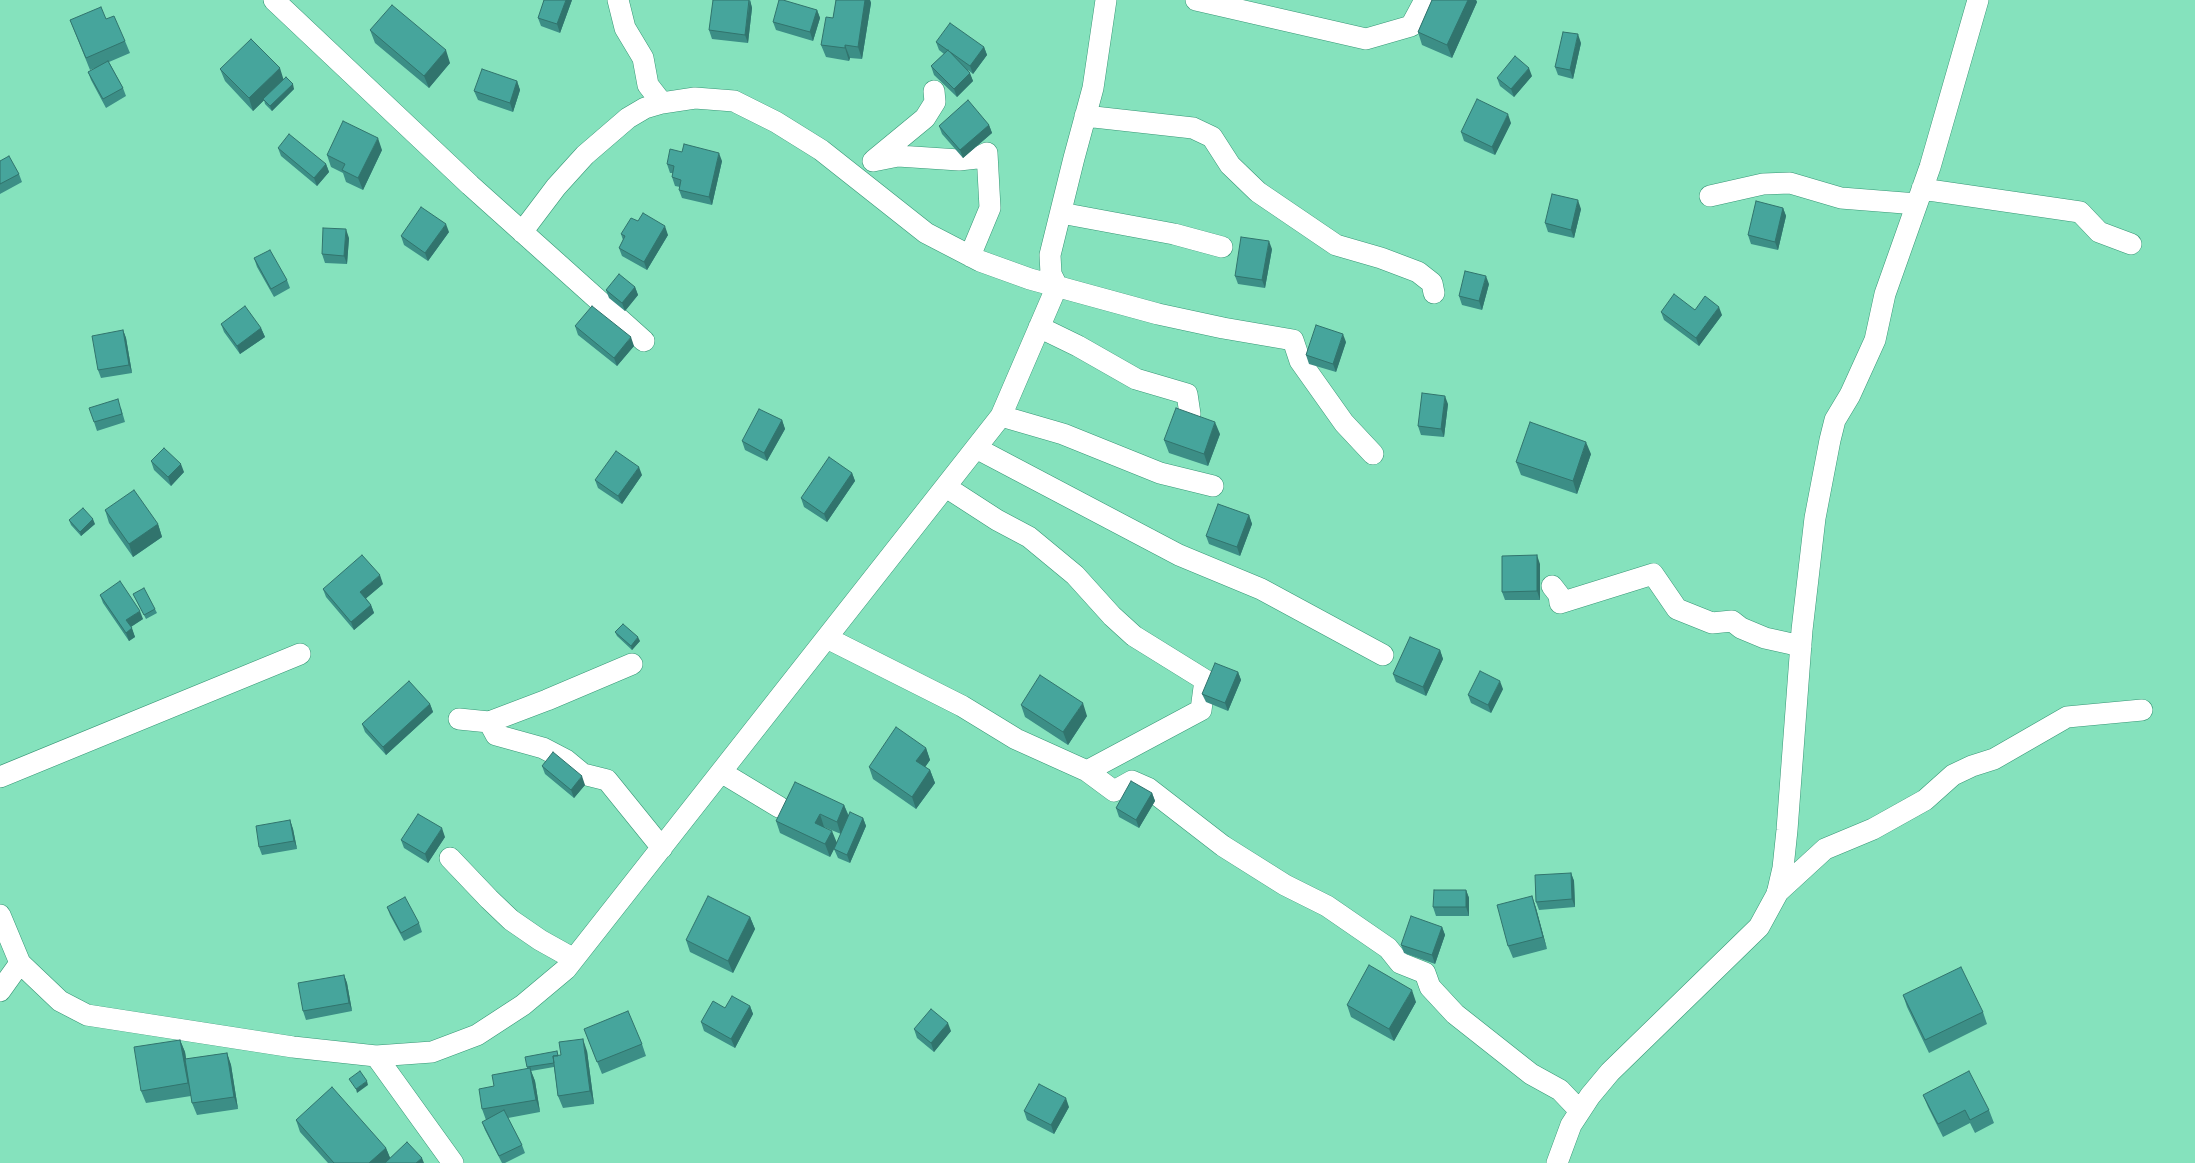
<!DOCTYPE html>
<style>
body{margin:0}
canvas{display:block;background:#85e2bd}
</style>
<canvas width="2195" height="1163"></canvas>
<script>
const g = document.querySelector('canvas').getContext('2d');
g.lineJoin = 'round';
const shape = rows => new Path2D(rows.map(r => 'M' + r).join(''));
function stroke(path, color, width, dash) { g.strokeStyle = color; g.lineWidth = width; g.lineCap = dash ? 'butt' : 'round'; g.setLineDash(dash || []); g.stroke(path); }
function fill(path, color) { g.fillStyle = color; g.fill(path, 'evenodd'); }
const minor = shape([
 [274,0,470,185,644,341],
 [618,0,625,28,643,58,648,85,662,103],
 [1196,0,1366,39,1411,26,1425,0],
 [1085,116,1193,128,1212,137,1230,165,1258,192,1336,245,1381,258,1418,272,1432,283,1434,293],
 [874,160,925,118,935,102,934,91],
 [873,161,898,156,959,160,977,158,987,153,990,208,970,256],
 [1922,189,2080,212,2099,232,2131,244],
 [1710,196,1763,184,1790,183,1841,198,1917,204],
 [1061,213,1174,234,1222,247],
 [522,232,556,187,585,155,628,118,645,108,662,103,695,98,734,101,776,122,821,150,926,233,980,261,1030,279,1158,314,1223,328,1293,340,1300,361,1344,423,1373,454],
 [1039,327,1078,346,1136,379,1187,394,1190,414],
 [1001,416,1063,434,1160,473,1213,486],
 [976,448,1179,555,1261,589,1383,655],
 [946,487,997,520,1029,537,1075,575,1112,616,1134,636,1205,680,1201,710,1087,771],
 [1552,586,1559,595,1560,603,1653,574,1677,609,1712,623,1732,621,1741,628,1765,638,1801,646],
 [827,638,962,706,1016,739,1087,771,1114,791,1132,781,1148,788,1223,846,1285,885,1327,906,1388,948,1400,963,1425,973,1430,987,1455,1014,1531,1074,1560,1090,1580,1111],
 [459,719,489,722,496,735,543,748,566,760,583,774,607,780,662,848],
 [489,722,547,700,632,664],
 [721,772,779,807],
 [0,777,300,654],
 [450,858,489,899,511,920,540,940,574,959],
 [1777,893,1825,849,1873,829,1925,800,1953,775,1972,766,1994,759,2067,717,2142,710],
 [0,915,20,963,0,991],
 [20,963,60,1001,87,1015,293,1047,376,1056,453,1163],
 [376,1056,432,1052,477,1035,523,1005,566,969,1001,416,1057,286,1051,274,1050,255,1074,158,1093,88,1106,0],
 [1557,1163,1571,1125,1590,1096,1610,1072,1759,927,1777,894,1783,868,1787,830,1802,630,1815,518,1830,440,1835,420,1850,395,1875,340,1885,294,1930,167,1978,0]
]);
stroke(minor, '#379776', 22);
stroke(minor, '#fff', 21);
fill(shape([
 [572,0,560,33,541,26,538,18],
 [750,0,752,8,748,43,712,39,709,30],
 [836,0,870,0,871,3,862,59,850,58,849,61,826,57,821,45,833,18],
 [1432,0,1476,0,1477,2,1452,58,1422,45,1418,32],
 [817,10,820,18,813,41,776,30,773,22],
 [106,19,125,41,130,53,109,62,123,88,126,96,106,108,91,80,88,72,95,68,90,70,70,20],
 [370,30,450,63,429,88,375,43],
 [936,42,984,47,987,55,973,74,968,70,973,81,957,97,934,75,931,66,944,54,939,50],
 [1581,43,1573,79,1558,75,1555,67],
 [220,69,284,79,294,89,272,111,265,104,264,100,253,111,225,81],
 [1532,76,1514,97,1500,86,1497,78],
 [517,81,520,90,513,112,478,100,474,91],
 [1511,123,1495,155,1464,141,1461,132],
 [989,125,992,133,963,158,942,134,939,126],
 [278,148,326,164,329,172,317,186,281,156],
 [382,150,363,190,346,182,343,173,331,167,327,155],
 [682,152,722,161,712,205,682,198,679,190,680,187,675,186,672,177,673,173,670,173,667,164],
 [0,161,19,174,22,182,0,194],
 [1783,208,1786,216,1778,250,1751,244,1748,235],
 [1581,209,1574,238,1548,232,1545,223],
 [638,221,668,235,647,270,622,256,619,248,623,240,621,234],
 [449,232,428,261,404,245,401,236],
 [349,238,347,264,325,263,322,254],
 [1272,249,1265,288,1238,284,1235,276],
 [254,258,287,280,290,288,274,297,257,267],
 [1489,284,1482,310,1462,305,1459,296],
 [635,287,638,295,625,311,609,298,606,290],
 [1695,310,1722,315,1699,346,1664,320,1661,312],
 [221,324,261,328,265,337,240,354,224,332],
 [575,326,634,346,617,366,578,335],
 [123,330,126,338,132,373,101,378,98,370],
 [1346,342,1336,372,1309,364,1306,355],
 [1448,404,1444,437,1421,435,1418,426],
 [121,408,125,422,97,431,94,422],
 [782,420,785,429,767,461,745,450,742,441],
 [1220,434,1208,466,1169,453,1164,440],
 [1591,454,1577,494,1521,475,1516,462],
 [151,461,184,472,171,486,154,470],
 [852,473,855,481,827,522,804,507,801,498],
 [642,475,622,504,598,488,595,480],
 [105,510,158,524,162,537,133,557,109,523],
 [1249,515,1252,524,1240,556,1209,544,1206,536],
 [69,520,95,524,81,536,71,525],
 [1540,564,1540,600,1505,600,1502,592],
 [383,584,366,598,371,605,374,613,354,630,326,597,323,589],
 [133,594,155,609,157,613,146,619],
 [100,595,143,619,131,627,135,637,129,641,103,603],
 [615,632,640,641,632,650,617,636],
 [1440,650,1443,659,1426,696,1396,682,1393,674],
 [1238,672,1241,680,1228,711,1206,702,1202,694],
 [1503,689,1491,713,1471,703,1468,695],
 [430,704,433,712,386,755,365,732,362,724],
 [1021,705,1087,716,1068,745,1025,717],
 [926,748,930,760,925,767,930,770,935,783,916,809,873,779,869,767],
 [542,766,585,785,574,798,545,774],
 [1152,793,1155,801,1139,828,1119,817,1116,808],
 [844,805,849,816,863,818,866,826,850,863,838,858,834,849,841,834,824,827,837,843,830,857,780,833,776,821],
 [290,820,293,829,297,849,262,855,259,847],
 [445,837,428,863,404,848,401,840],
 [1571,873,1574,881,1575,907,1539,910,1536,902],
 [1466,890,1469,898,1469,916,1436,916,1433,907],
 [1532,896,1536,908,1547,949,1513,958,1508,946],
 [387,907,419,923,422,932,404,941,390,915],
 [750,917,755,929,733,973,690,952,686,940],
 [1442,927,1445,935,1435,964,1404,953,1401,945],
 [344,975,347,983,352,1011,306,1020,303,1011],
 [1903,995,1983,1012,1987,1024,1929,1053,1907,1007],
 [1416,1002,1394,1041,1351,1017,1347,1005],
 [750,1006,753,1014,735,1048,704,1031,701,1022,725,1008],
 [584,1029,642,1044,646,1056,602,1074],
 [914,1029,951,1031,934,1052,917,1038],
 [180,1040,185,1052,186,1059,227,1053,231,1065,238,1109,197,1115,192,1103,191,1096,146,1103,141,1091],
 [557,1051,558,1056,587,1051,594,1104,563,1108,558,1096,554,1067,531,1071,535,1081,540,1112,508,1118,522,1145,525,1153,505,1163,502,1163,485,1130,482,1122,486,1120,482,1109,494,1086,527,1069,527,1067],
 [1923,1095,1989,1110,1994,1123,1975,1133,1970,1123,1943,1137,1928,1107],
 [1069,1107,1054,1134,1027,1120,1024,1111],
 [296,1120,386,1148,390,1158,424,1163,328,1163,300,1132]
]), '#3c8e86');
fill(shape([
 [566,0,572,0,560,33,557,24],
 [750,0,752,8,748,43,745,35],
 [865,0,870,0,871,3,862,59,858,47],
 [1468,0,1476,0,1477,2,1452,58,1447,45],
 [817,10,820,18,813,41,810,32],
 [1578,34,1581,43,1573,79,1570,70],
 [845,45,850,58,849,61,845,48],
 [984,47,987,55,973,74,970,66],
 [446,50,450,63,429,88,424,76],
 [280,68,284,81,253,111,249,98],
 [1529,68,1532,76,1514,97,1511,89],
 [970,73,973,81,957,97,954,89],
 [517,81,520,90,513,112,510,103],
 [293,84,294,89,272,111,270,106],
 [1508,114,1511,123,1495,155,1492,147],
 [989,125,992,133,963,158,960,150],
 [378,138,382,150,363,190,358,178],
 [719,153,722,161,712,205,709,197],
 [326,164,329,172,317,186,314,178],
 [1578,200,1581,209,1574,238,1571,230],
 [1783,208,1786,216,1778,250,1775,242],
 [446,224,449,232,428,261,425,253],
 [665,226,668,235,647,270,644,262],
 [346,229,349,238,347,264,344,256],
 [1269,241,1272,249,1265,288,1262,280],
 [1486,276,1489,284,1482,310,1479,301],
 [635,287,638,295,625,311,622,303],
 [1719,307,1722,315,1699,346,1696,338],
 [261,328,265,337,240,354,237,346],
 [123,330,126,338,132,373,129,365],
 [1343,334,1346,342,1336,372,1333,364],
 [631,337,634,346,617,366,614,358],
 [1445,396,1448,404,1444,437,1441,429],
 [782,420,785,429,767,461,764,453],
 [1215,422,1220,434,1208,466,1204,454],
 [1586,442,1591,454,1577,494,1573,481],
 [181,464,184,472,171,486,168,477],
 [639,467,642,475,622,504,618,496],
 [852,473,855,481,827,522,824,514],
 [1249,515,1252,524,1240,556,1237,547],
 [93,519,95,524,81,536,80,532],
 [158,524,162,537,133,557,129,544],
 [1537,555,1540,564,1540,600,1537,591],
 [380,575,383,584,363,601,360,592],
 [371,605,374,613,354,630,351,622],
 [140,611,143,619,129,628,126,620],
 [132,628,135,637,129,641,126,633],
 [638,637,640,641,632,650,631,646],
 [1440,650,1443,659,1426,696,1423,687],
 [1238,672,1241,680,1228,711,1225,703],
 [1500,681,1503,689,1491,713,1488,705],
 [1083,703,1087,716,1068,745,1063,732],
 [430,704,433,712,386,755,383,747],
 [926,748,930,760,921,773,916,761],
 [930,770,935,783,916,809,912,797],
 [582,776,585,785,574,798,571,790],
 [1152,793,1155,801,1139,828,1136,820],
 [844,805,849,818,841,835,837,822],
 [820,814,824,827,820,835,815,823],
 [863,818,866,826,850,863,847,855],
 [290,820,293,829,297,849,294,841],
 [442,828,445,837,428,863,425,854],
 [832,831,837,843,830,857,825,844],
 [1571,873,1574,881,1575,907,1572,899],
 [1466,890,1469,898,1469,916,1466,907],
 [1532,896,1536,908,1547,949,1543,937],
 [750,917,755,929,733,973,728,961],
 [1442,927,1445,935,1435,964,1432,955],
 [344,975,347,983,352,1011,349,1003],
 [1412,990,1416,1002,1394,1041,1389,1029],
 [750,1006,753,1014,735,1048,731,1039],
 [948,1023,951,1031,934,1052,931,1043],
 [583,1039,587,1051,594,1104,590,1091],
 [180,1040,185,1052,192,1095,188,1083],
 [227,1053,231,1065,238,1109,234,1097],
 [530,1068,535,1081,540,1112,536,1100],
 [367,1081,368,1085,357,1093,356,1089],
 [1066,1098,1069,1107,1054,1134,1051,1125],
 [386,1148,391,1160,388,1163,369,1163],
 [422,1158,424,1163,416,1163]
]), '#31746d');
const building = shape([
 [544,0,566,0,557,24,538,18,544,0],
 [713,0,749,0,745,35,709,30,713,0],
 [779,0,783,0,817,10,810,32,773,22,779,0],
 [836,0,865,0,858,47,845,45,845,48,821,45,826,17,833,18,836,0],
 [1432,0,1468,0,1447,45,1418,32,1432,0],
 [392,5,446,50,424,76,370,30,392,5],
 [101,7,106,19,114,16,125,41,86,58,70,20,101,7],
 [950,23,984,47,970,66,936,42,950,23],
 [1563,32,1578,34,1570,70,1555,67,1563,32],
 [251,39,280,68,249,98,220,69,251,39],
 [948,50,970,73,954,89,931,66,948,50],
 [1515,56,1529,68,1511,89,1497,78,1515,56],
 [108,61,123,88,103,99,88,72,108,61],
 [482,69,517,81,510,103,474,91,482,69],
 [286,77,293,84,270,106,263,99,286,77],
 [1477,99,1508,114,1492,147,1461,132,1477,99],
 [968,100,989,125,960,150,939,126,968,100],
 [343,121,378,138,358,178,342,170,345,164,327,155,343,121],
 [289,134,326,164,314,178,278,148,289,134],
 [684,144,719,153,709,197,679,190,681,180,672,177,674,166,667,164,670,149,682,152,684,144],
 [9,156,19,174,0,184,0,161,9,156],
 [1552,194,1578,200,1571,230,1545,223,1552,194],
 [1756,201,1783,208,1775,242,1748,235,1756,201],
 [421,207,446,224,425,253,401,236,421,207],
 [643,213,665,226,644,262,619,248,625,236,621,234,631,218,638,221,643,213],
 [323,228,346,229,344,256,322,254,323,228],
 [1241,237,1269,241,1262,280,1235,276,1241,237],
 [270,250,287,280,271,289,254,258,270,250],
 [1465,271,1486,276,1479,301,1459,296,1465,271],
 [619,274,635,287,622,303,606,290,619,274],
 [1674,294,1695,310,1705,296,1719,307,1696,338,1661,312,1674,294],
 [245,306,261,328,237,346,221,324,245,306],
 [592,306,631,337,614,358,575,326,592,306],
 [1316,325,1343,334,1333,364,1306,355,1316,325],
 [123,330,129,365,98,370,92,336,123,330],
 [1422,393,1445,396,1441,429,1418,426,1422,393],
 [118,399,122,414,94,422,89,408,118,399],
 [1176,408,1215,422,1204,454,1164,440,1176,408],
 [759,409,782,420,764,453,742,441,759,409],
 [1530,422,1586,442,1573,481,1516,462,1530,422],
 [164,448,181,464,168,477,151,461,164,448],
 [616,451,639,467,618,496,595,480,616,451],
 [829,457,852,473,824,514,801,498,829,457],
 [134,490,158,524,129,544,105,510,134,490],
 [1218,504,1249,515,1237,547,1206,536,1218,504],
 [83,508,93,519,80,532,69,520,83,508],
 [362,555,380,575,360,592,371,605,351,622,323,589,362,555],
 [1537,555,1537,591,1502,592,1502,556,1537,555],
 [120,581,140,611,126,620,132,628,126,633,100,595,120,581],
 [144,588,155,609,144,615,133,594,144,588],
 [623,624,638,637,631,646,615,632,623,624],
 [1410,637,1440,650,1423,687,1393,674,1410,637],
 [1215,663,1238,672,1225,703,1202,694,1215,663],
 [1480,671,1500,681,1488,705,1468,695,1480,671],
 [1040,675,1083,703,1063,732,1021,705,1040,675],
 [409,681,430,704,383,747,362,724,409,681],
 [896,727,926,748,916,761,930,770,912,797,869,767,896,727],
 [553,752,582,776,571,790,542,766,553,752],
 [1131,781,1152,793,1136,820,1116,808,1131,781],
 [795,782,844,805,837,822,820,814,815,823,832,831,825,844,776,821,795,782],
 [850,812,863,818,847,855,834,849,850,812],
 [418,814,442,828,425,854,401,840,418,814],
 [290,820,294,841,259,847,256,826,290,820],
 [1571,873,1572,899,1536,902,1535,875,1571,873],
 [1434,890,1466,890,1466,907,1433,907,1434,890],
 [708,896,750,917,728,961,686,940,708,896],
 [1532,896,1543,937,1508,946,1497,905,1532,896],
 [405,897,419,923,401,933,387,907,405,897],
 [1411,916,1442,927,1432,955,1401,945,1411,916],
 [1369,965,1412,990,1389,1029,1347,1005,1369,965],
 [1961,967,1983,1012,1925,1040,1903,995,1961,967],
 [344,975,349,1003,303,1011,298,983,344,975],
 [732,996,750,1006,731,1039,701,1022,713,1001,725,1008,732,996],
 [931,1009,948,1023,931,1043,914,1029,931,1009],
 [628,1011,642,1044,597,1062,584,1029,628,1011],
 [583,1039,590,1091,558,1096,553,1056,561,1055,559,1042,583,1039],
 [180,1040,188,1083,141,1091,134,1047,180,1040],
 [557,1051,558,1056,553,1056,554,1063,527,1067,525,1057,557,1051],
 [227,1053,234,1097,192,1103,185,1059,227,1053],
 [530,1068,536,1100,482,1109,479,1089,494,1086,492,1075,530,1068],
 [360,1071,367,1081,356,1089,349,1079,360,1071],
 [1969,1071,1989,1110,1970,1120,1965,1110,1938,1124,1923,1095,1969,1071],
 [1039,1084,1066,1098,1051,1125,1024,1111,1039,1084],
 [332,1087,386,1148,369,1163,334,1163,296,1120,332,1087],
 [504,1110,522,1145,499,1156,482,1122,504,1110],
 [407,1142,422,1158,416,1163,385,1163,407,1142]
]);
fill(building, '#46a59c');
stroke(building, '#31746d', 1);
</script>
